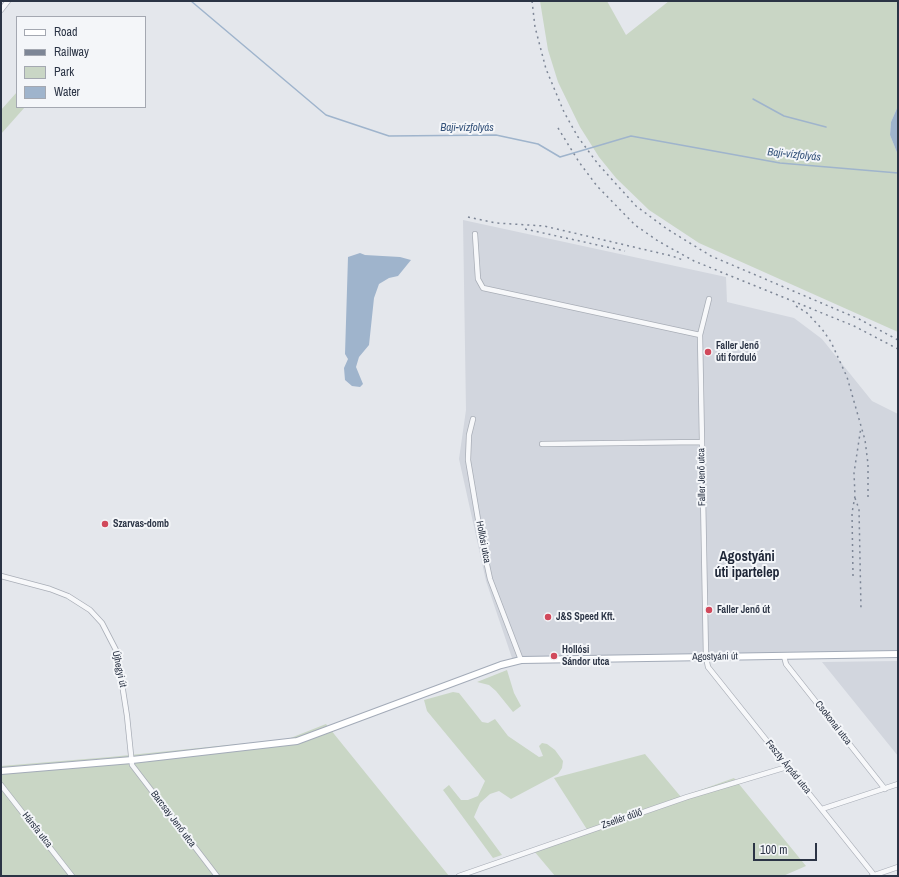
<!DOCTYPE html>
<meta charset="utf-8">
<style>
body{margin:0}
#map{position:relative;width:899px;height:877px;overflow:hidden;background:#e4e7ec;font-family:"Archivo Narrow",sans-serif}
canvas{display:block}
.frame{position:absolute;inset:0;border:2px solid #2b3445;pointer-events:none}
.legend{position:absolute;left:16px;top:16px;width:130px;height:92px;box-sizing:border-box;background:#f4f6f9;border:1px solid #a4a8b1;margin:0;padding:5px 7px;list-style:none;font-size:12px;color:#2b3445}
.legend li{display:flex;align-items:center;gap:8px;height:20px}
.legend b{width:20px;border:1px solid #a4a8b1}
.scale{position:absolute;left:753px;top:843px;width:64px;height:18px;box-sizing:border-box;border:2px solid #2b3445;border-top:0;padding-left:5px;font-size:12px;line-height:14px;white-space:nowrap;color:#2b3445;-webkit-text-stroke:3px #f4f6f9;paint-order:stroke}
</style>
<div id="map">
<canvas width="899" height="877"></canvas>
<div class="frame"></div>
<ul class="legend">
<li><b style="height:5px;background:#fff"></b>Road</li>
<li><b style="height:5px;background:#7d8696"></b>Railway</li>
<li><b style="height:11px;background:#c9d6c5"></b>Park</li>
<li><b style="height:11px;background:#9fb4cc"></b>Water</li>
</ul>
<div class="scale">100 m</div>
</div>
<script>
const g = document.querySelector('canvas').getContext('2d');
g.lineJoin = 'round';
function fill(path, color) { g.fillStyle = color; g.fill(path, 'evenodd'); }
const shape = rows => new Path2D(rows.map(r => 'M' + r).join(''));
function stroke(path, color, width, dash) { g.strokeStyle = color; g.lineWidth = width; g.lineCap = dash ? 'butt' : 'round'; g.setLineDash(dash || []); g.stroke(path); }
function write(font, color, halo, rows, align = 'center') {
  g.font = font + ' "Archivo Narrow",sans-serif'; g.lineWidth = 4; g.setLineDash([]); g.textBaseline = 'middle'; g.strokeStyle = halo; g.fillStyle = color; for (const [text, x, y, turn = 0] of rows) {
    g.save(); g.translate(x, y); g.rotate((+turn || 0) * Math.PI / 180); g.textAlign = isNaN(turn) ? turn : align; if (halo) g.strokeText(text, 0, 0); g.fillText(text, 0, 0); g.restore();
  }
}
fill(shape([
 [463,220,726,277,727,302,794,318,822,339,872,401,898,414,898,654,513,661,486,581,459,459,466,410],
 [898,661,898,756,822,662]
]), '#d2d6de');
fill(shape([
 [540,1,607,1,626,35,669,1,898,1,898,106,891,122,890,135,898,155,898,332,699,243,649,210,616,178,599,157,580,127,558,82,548,50],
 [17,92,17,107,25,107,1,134,1,110],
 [507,670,514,693,521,706,513,712,496,691,489,685,477,682],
 [453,692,459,693,482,722,488,723,495,719,508,736,539,757,543,756,539,746,542,743,547,744,555,750,563,761,562,768,558,774,511,799,499,791,490,794,480,803,474,817,502,855,493,858,443,790,449,785,461,800,468,800,478,796,485,781,427,711,424,700],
 [326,724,449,876,1,876,1,766,110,757,288,739],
 [645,754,681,797,734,778,806,866,783,876,555,876,534,851,588,831,554,778]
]), '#c9d6c5');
fill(shape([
 [898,106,898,155,890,135,891,122],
 [360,253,365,255,400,257,411,260,398,276,389,278,379,284,374,298,369,345,359,357,356,367,363,384,360,387,352,386,345,380,344,368,348,359,345,354,348,257]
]), '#9fb4cc');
stroke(shape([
 [191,1,326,115,389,136,496,135,538,144,560,157,631,136,780,163,898,173],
 [753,99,784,116,826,127]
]), '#9fb4cc', 1.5);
const minor = shape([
 [1,10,8,1],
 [475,234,478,279,483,288,700,335],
 [709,299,700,335,706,657,708,667,874,875],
 [473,419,469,435,468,460,481,537,490,579,521,660],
 [542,444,701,442],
 [1,576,50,589,68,596,90,610,102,623,117,652,127,716,132,765,217,876],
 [784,656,786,664,885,789],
 [1,785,72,876],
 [822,809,898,784],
 [459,876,687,797,787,767],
 [872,876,898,867]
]);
const major = shape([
 [1,771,132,760,297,741,501,665,521,660,898,654]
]);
stroke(minor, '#a9aeb7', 6);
stroke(major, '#a3abb8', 8);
stroke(minor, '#f7f8fa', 4.5);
stroke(major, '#fff', 6);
stroke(shape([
 [532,1,535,27,546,69,564,112,578,137,598,164,636,206,667,229,711,256,859,319,898,340],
 [558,128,579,162,597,186,635,225,658,241,694,261,854,326,898,349],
 [468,217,496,223,544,226,672,256,683,260],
 [525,229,625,251],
 [796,306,807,313,822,329,831,342,847,377,865,440,868,464,868,500],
 [855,498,859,509,861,609],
 [853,576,852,513,855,496,854,473,861,427]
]), '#7d8696', 1.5, [2, 4]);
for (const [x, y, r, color] of [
 [708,352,4,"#d1495b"],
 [105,524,4,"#d1495b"],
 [709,610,4,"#d1495b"],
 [548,617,4,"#d1495b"],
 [554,656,4,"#d1495b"]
]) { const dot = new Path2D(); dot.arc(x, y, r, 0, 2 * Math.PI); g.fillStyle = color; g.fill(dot); stroke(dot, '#f4f6f9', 1.5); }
write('bold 10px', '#2b3445', '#f4f6f9', [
 ["Faller Jenő",716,346],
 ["úti forduló",716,358],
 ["Szarvas-domb",113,524],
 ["Faller Jenő út",717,610],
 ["J&S Speed Kft.",556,617],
 ["Hollósi",562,650],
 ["Sándor utca",562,662]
], 'left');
write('10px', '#2b3445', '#f4f6f9', [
 ["Faller Jenő utca",702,477,-91],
 ["Hollósi utca",483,542,79],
 ["Agostyáni út",715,657,-1],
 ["Újhegyi út",119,669,78],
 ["Csokonai utca",833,723,52],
 ["Feszty Árpád utca",788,767,51],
 ["Barcsay Jenő utca",173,819,53],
 ["Zsellér dűlő",622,819,-19],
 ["Hársfa utca",37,830,52]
]);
write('italic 11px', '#34527a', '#f4f6f9', [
 ["Baji-vízfolyás",467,128],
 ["Baji-vízfolyás",794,155,6]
]);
write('bold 14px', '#1d2536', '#f4f6f9', [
 ["Agostyáni",747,557],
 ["úti ipartelep",747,573]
]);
</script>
